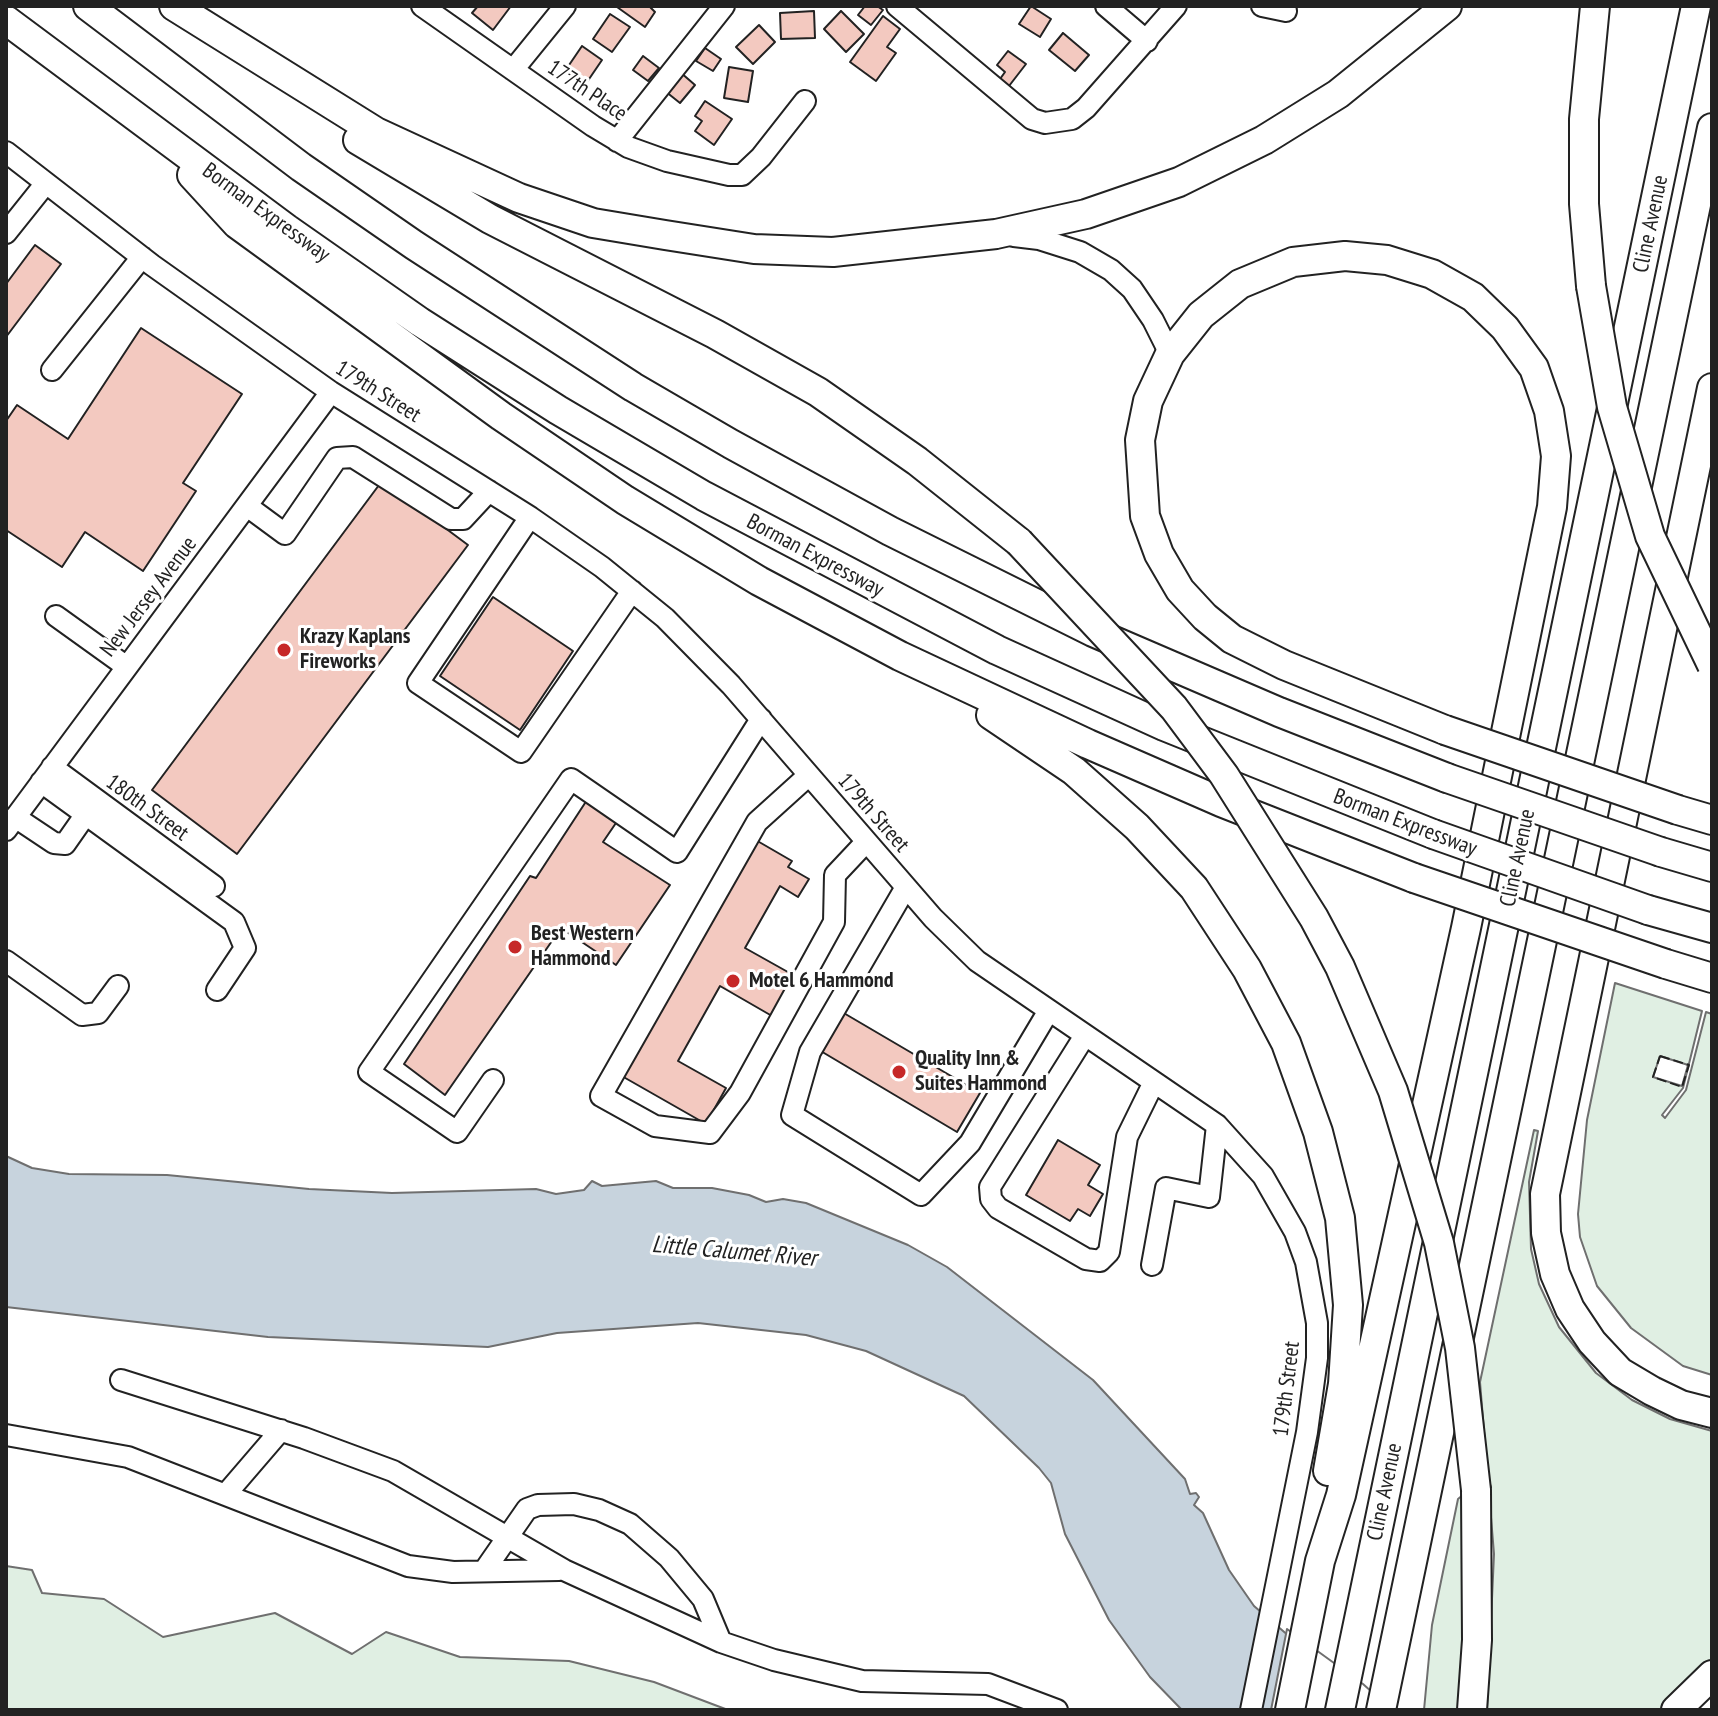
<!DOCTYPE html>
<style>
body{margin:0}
#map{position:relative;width:1718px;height:1716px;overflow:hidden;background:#fff;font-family:"PT Sans Narrow",sans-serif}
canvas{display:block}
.frame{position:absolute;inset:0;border:8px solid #222;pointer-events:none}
</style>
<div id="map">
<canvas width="1718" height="1716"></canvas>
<div class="frame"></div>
</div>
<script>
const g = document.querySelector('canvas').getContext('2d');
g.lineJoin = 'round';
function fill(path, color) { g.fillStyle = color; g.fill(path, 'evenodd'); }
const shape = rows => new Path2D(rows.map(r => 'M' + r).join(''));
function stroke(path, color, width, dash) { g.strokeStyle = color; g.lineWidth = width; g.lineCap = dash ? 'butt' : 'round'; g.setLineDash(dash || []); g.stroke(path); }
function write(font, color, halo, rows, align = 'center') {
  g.font = font + ' "PT Sans Narrow",sans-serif'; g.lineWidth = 6; g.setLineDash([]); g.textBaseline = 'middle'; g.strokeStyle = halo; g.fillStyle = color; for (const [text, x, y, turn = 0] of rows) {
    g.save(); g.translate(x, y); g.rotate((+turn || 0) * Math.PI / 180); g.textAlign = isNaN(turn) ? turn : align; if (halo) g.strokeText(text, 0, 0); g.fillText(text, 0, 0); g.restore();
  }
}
const green = shape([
 [1615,983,1702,1011,1683,1088,1662,1115,1665,1118,1686,1090,1706,1012,1712,1014,1712,1375,1683,1366,1631,1328,1597,1286,1580,1237,1578,1214,1587,1120,1615,983],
 [1660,1056,1688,1065,1682,1086,1653,1077,1660,1056],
 [1534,1130,1538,1131,1529,1182,1531,1249,1539,1284,1559,1327,1596,1373,1632,1400,1670,1419,1712,1431,1712,1663,1662,1710,1487,1710,1494,1554,1480,1382,1534,1130],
 [1464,1494,1466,1586,1460,1710,1424,1710,1432,1625,1458,1499,1464,1494],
 [6,1566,32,1570,42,1593,104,1599,163,1637,275,1613,352,1654,386,1632,460,1657,569,1661,654,1682,728,1710,6,1710,6,1566]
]);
fill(green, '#e0efe3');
stroke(green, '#6f6f6f', 2);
const water = shape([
 [6,1156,32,1168,69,1174,167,1175,309,1189,392,1193,536,1189,556,1194,584,1190,592,1181,602,1186,656,1181,673,1188,712,1188,749,1195,766,1202,783,1199,806,1203,908,1245,947,1267,1093,1380,1185,1479,1190,1494,1196,1493,1199,1497,1194,1505,1203,1513,1229,1570,1254,1606,1297,1643,1388,1710,1182,1710,1150,1677,1109,1620,1065,1534,1051,1483,1039,1468,964,1396,866,1351,806,1335,698,1323,557,1333,488,1347,268,1337,6,1307,6,1156]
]);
fill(water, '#c7d3dd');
stroke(water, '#6f6f6f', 2);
const pier = shape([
 [1287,1629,1363,1684,1392,1710,1271,1710,1287,1629]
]);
fill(pier, '#fff');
stroke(pier, '#6f6f6f', 2);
const building = shape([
 [478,6,511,6,493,30,472,13,478,6],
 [649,6,655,12,645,27,617,7,649,6],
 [865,6,877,6,883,10,871,25,858,15,865,6],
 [1031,6,1051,19,1040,37,1019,24,1031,6],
 [814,11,815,38,781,39,780,13,814,11],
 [841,11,864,34,846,52,824,29,841,11],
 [610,14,630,27,612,52,593,39,610,14],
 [883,16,900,29,887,47,896,53,876,81,850,62,883,16],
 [759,25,775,42,753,64,736,47,759,25],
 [1063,33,1089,55,1075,71,1049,50,1063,33],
 [582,46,602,60,585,85,565,71,582,46],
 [705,48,721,59,713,71,696,61,705,48],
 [1008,51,1026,64,1009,86,1000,79,1005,72,997,65,1008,51],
 [643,56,659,68,648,81,633,70,643,56],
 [729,67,753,71,748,102,724,98,729,67],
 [680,72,695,85,680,103,665,91,680,72],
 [705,101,732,119,714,145,695,131,702,121,695,116,705,101],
 [35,245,61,264,6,337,6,284,35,245],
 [141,328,242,394,183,483,196,491,143,571,85,532,62,567,6,530,6,421,17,405,68,439,141,328],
 [382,481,468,545,237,854,152,790,382,481],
 [493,597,573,651,520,730,440,676,493,597],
 [587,800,618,820,603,842,670,885,616,965,561,928,445,1095,404,1064,530,876,536,878,587,800],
 [754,839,792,861,788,867,809,879,798,897,780,886,745,948,795,976,772,1016,720,986,678,1061,726,1088,706,1124,620,1075,754,839],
 [842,1012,980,1093,957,1132,819,1050,842,1012],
 [1058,1140,1100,1165,1088,1185,1103,1194,1090,1216,1078,1209,1070,1221,1026,1195,1058,1140]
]);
fill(building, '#f3c9c0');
stroke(building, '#222', 2);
const minor = shape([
 [422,6,593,126,628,147,667,161,729,175,742,175,761,157,805,101],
 [897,6,1032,119,1045,123,1072,119,1086,108,1176,6],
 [1106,6,1147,41],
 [1262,6,1286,11],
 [513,70,565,6],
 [617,141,724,6],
 [6,152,152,265,331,392,530,517,602,567,665,618,731,685,933,918,977,961,1217,1125,1263,1176,1295,1232,1306,1262,1317,1323,1317,1358,1307,1432,1251,1710],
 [6,233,46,183],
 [1014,236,1039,239,1080,252,1111,270,1132,289,1153,320,1170,354],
 [52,370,142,257],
 [247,506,285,534,337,458,353,457,451,519,463,519,489,491],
 [530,517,418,683,521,752,632,591],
 [56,616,127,667],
 [52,767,214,886],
 [809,775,757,822,601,1096,655,1126,710,1133,740,1093,834,922,835,875,866,842],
 [41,782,234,922,245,948,217,990],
 [15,817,54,843,65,844,86,814],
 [6,830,331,392],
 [906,887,810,1052,792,1115,921,1195,970,1143,1048,1012],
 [6,961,82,1015,98,1013,118,986],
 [1084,1037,990,1187,991,1199,998,1208,1086,1259,1100,1261,1109,1252,1127,1137,1154,1082],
 [493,1080,457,1132,369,1072,571,779,677,852,761,719],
 [1152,1265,1166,1188,1209,1197,1217,1125],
 [121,1380,304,1438,393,1471,564,1570,721,1642,774,1660,862,1681,988,1684,1057,1710],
 [6,1435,128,1457,408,1566,453,1572,559,1570],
 [226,1494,281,1430],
 [484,1571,527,1509,538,1505,574,1504,599,1510,630,1524,669,1558,703,1599,721,1642]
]);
const highway = shape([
 [88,6,301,167,414,245,633,387,731,444,890,531,1093,632,1279,712,1447,778],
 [174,6,376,132,519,198,593,223,665,235,754,249,833,252,996,234,1086,214,1179,182,1264,140,1338,94,1447,6],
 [6,20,287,229,420,322,558,410,704,496,997,650,1164,726,1433,834],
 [358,140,490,219,715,334,818,392,917,461,1019,542],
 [192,175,237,224,501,416,625,500,759,581,900,656,1088,744,1221,802,1414,878],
 [1591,286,1584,204,1584,119,1595,6],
 [1712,388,1545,1194,1546,1233,1555,1274,1570,1309,1592,1342,1620,1372,1652,1391,1681,1405,1712,1413],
 [991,715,1074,771,1137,827,1194,888,1247,969,1286,1043,1318,1132,1340,1218,1348,1305,1343,1384,1328,1471],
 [1678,810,1712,820],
 [1661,852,1712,867],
 [1648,910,1712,928],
 [1666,964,1712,978],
 [1290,1710,1320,1561,1341,1495,1466,928,1552,507,1556,456,1549,411,1534,368,1505,328,1473,297,1432,274,1387,260,1345,256,1293,262,1240,284,1201,315,1170,354,1148,401,1140,440,1145,516,1159,554,1180,590,1205,617,1232,639,1284,665,1445,730],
 [1340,1710,1696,6],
 [1381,1710,1712,128],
 [1472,1710,1477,1640,1476,1490],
 [1676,1710,1712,1675]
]);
stroke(minor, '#222', 24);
stroke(highway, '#222', 32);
stroke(minor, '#fff', 20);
stroke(highway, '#fff', 28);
const highwayBridge = shape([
 [1591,286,1612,407,1650,536,1712,665],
 [1019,542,1174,708,1224,775,1314,918,1340,967,1393,1091,1439,1243,1460,1348,1476,1490],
 [1445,730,1678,810],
 [1447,778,1661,852],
 [1433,834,1648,910],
 [1414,878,1666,964]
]);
stroke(highwayBridge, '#222', 32, []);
stroke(highwayBridge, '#fff', 28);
stroke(shape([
 [1660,1056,1689,1065,1682,1087,1653,1077,1660,1056]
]), '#222', 2, [10, 4]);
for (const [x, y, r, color] of [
 [284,650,8,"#c62828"],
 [515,947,8,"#c62828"],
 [733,981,8,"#c62828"],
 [899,1072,8,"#c62828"]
]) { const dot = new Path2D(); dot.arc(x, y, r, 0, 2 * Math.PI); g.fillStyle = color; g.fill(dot); stroke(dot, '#fff', 3); }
write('22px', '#222', '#fff', [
 ["177th Place",587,91,34],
 ["Borman Expressway",266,213,36],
 ["Cline Avenue",1651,224,-78],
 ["179th Street",378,392,32],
 ["Borman Expressway",815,556,28],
 ["New Jersey Avenue",149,597,-53],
 ["180th Street",147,808,36],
 ["179th Street",873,813,49],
 ["Borman Expressway",1405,823,21],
 ["Cline Avenue",1518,858,-78],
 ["179th Street",1287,1389,-83],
 ["Cline Avenue",1385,1492,-78]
]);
write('bold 22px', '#222', '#fff', [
 ["Krazy Kaplans",300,637],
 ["Fireworks",300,662],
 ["Best Western",531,934],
 ["Hammond",531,959],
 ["Motel 6 Hammond",749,981],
 ["Quality Inn &",915,1059],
 ["Suites Hammond",915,1084]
], 'left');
write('italic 24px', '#222', '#fff', [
 ["Little Calumet River",734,1252,5]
]);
</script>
